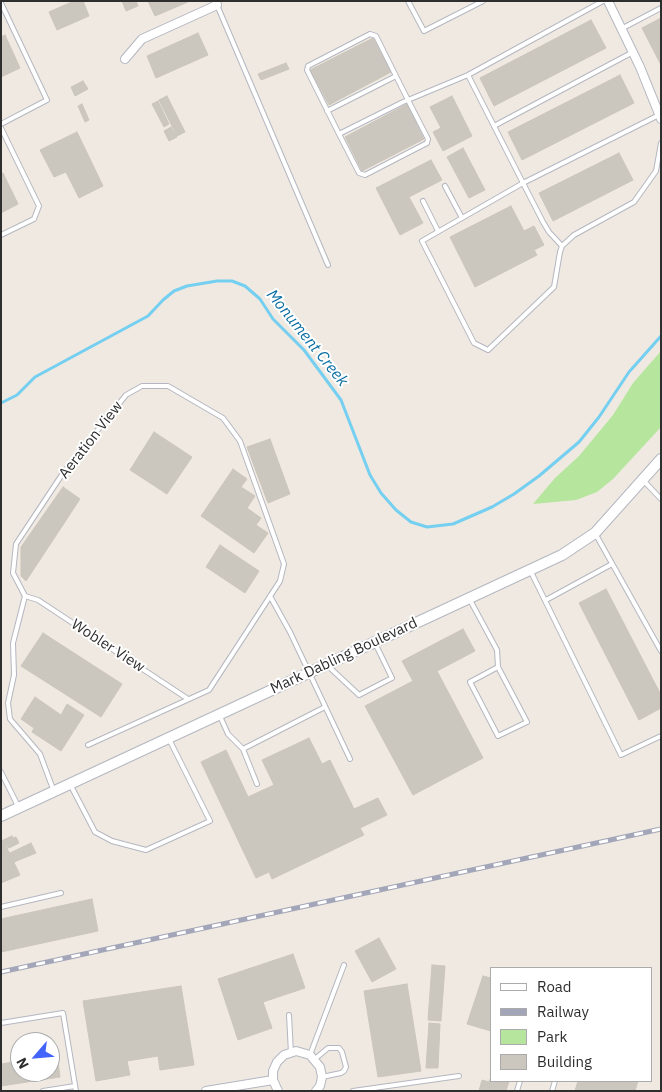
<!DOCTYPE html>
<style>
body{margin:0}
#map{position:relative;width:662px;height:1092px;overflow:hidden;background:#efe9e1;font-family:"IBM Plex Sans",sans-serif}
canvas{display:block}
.frame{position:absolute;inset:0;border:2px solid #2e2e2e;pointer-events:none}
.legend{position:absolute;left:490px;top:967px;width:162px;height:115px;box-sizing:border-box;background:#fff;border:1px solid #ababab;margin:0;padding:6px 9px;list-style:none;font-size:15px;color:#2e2e2e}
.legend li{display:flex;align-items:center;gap:10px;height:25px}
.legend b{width:25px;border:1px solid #ababab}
.north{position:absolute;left:10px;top:1032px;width:50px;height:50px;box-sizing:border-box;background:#fff;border:1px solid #ababab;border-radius:50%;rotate:243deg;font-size:14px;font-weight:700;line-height:20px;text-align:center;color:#2e2e2e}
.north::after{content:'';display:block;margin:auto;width:18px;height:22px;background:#4264fb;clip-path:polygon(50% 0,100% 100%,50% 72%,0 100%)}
</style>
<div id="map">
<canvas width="662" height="1092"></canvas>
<div class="frame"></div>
<ul class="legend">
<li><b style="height:6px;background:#fff"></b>Road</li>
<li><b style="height:6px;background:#a3a6b8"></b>Railway</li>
<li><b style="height:14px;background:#b6e59e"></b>Park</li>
<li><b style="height:14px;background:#cbc7bf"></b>Building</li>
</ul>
<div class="north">N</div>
</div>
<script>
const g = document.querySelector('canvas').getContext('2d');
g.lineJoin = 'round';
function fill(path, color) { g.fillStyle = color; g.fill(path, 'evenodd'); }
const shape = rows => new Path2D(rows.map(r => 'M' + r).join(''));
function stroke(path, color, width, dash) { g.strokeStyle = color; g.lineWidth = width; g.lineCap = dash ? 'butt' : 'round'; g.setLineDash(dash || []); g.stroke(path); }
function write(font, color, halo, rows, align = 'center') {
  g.font = font + ' "IBM Plex Sans",sans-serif'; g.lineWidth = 4; g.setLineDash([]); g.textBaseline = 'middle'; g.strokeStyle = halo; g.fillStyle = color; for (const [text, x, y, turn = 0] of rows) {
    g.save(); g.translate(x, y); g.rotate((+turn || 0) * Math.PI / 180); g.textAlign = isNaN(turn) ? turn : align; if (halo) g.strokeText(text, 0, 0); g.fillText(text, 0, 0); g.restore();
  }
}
fill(shape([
 [661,351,661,427,613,479,597,492,576,500,533,504,555,478,579,456,613,415,633,383]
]), '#b6e59e');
stroke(shape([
 [1,403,17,395,35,377,148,316,163,300,174,291,187,286,217,281,232,281,245,286,260,299,273,319,304,350,341,400,370,475,381,493,396,510,411,522,427,527,453,524,492,507,514,494,539,476,579,442,599,417,629,372,661,336]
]), '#75cff0', 3);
const building = shape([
 [74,1,83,1,89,16,57,30,49,12,74,1],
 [122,1,136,1,138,6,126,11,122,1],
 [148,1,188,1,188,2,155,16,148,1],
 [661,18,661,65,642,28,661,18],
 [591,20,606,48,494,106,480,78,591,20],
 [198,33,208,55,156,78,147,56,198,33],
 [5,35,20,68,1,77,1,37,5,35],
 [373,38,391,72,329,105,310,70,373,38],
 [286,63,289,69,261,80,258,74,286,63],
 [620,75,634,103,522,160,508,132,620,75],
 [83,81,88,89,75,96,71,87,83,81],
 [167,96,185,132,177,136,159,100,167,96],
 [452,96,472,136,443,151,433,132,441,128,430,107,452,96],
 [158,101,169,124,164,127,152,104,158,101],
 [82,104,89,120,85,122,78,106,82,104],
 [407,104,424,139,362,171,345,137,407,104],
 [171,127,177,137,169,141,164,131,171,127],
 [77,132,103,186,79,198,66,172,54,177,40,150,77,132],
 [463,148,485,190,469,198,447,157,463,148],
 [619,153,633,180,553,221,539,193,619,153],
 [431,160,442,180,409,197,423,223,400,235,376,188,431,160],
 [1,173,3,173,18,204,1,213,1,173],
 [511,206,524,231,534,226,544,245,534,250,537,255,475,287,450,237,511,206],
 [154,432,192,457,167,494,130,470,154,432],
 [270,439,290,494,268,503,247,447,270,439],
 [233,469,247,479,241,487,255,496,247,508,261,518,256,525,268,533,254,553,201,516,233,469],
 [63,487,80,499,26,581,21,576,21,547,63,487],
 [220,545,259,571,245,593,206,567,220,545],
 [606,589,661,695,661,708,639,720,579,603,606,589],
 [463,629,475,651,437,671,483,758,413,795,365,706,413,681,402,661,463,629],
 [43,633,122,684,101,717,21,666,43,633],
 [35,697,61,715,67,704,84,715,61,751,32,732,34,728,21,719,35,697],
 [309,738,322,764,330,760,354,809,378,798,387,815,360,828,364,835,272,879,269,872,256,878,201,762,226,750,248,797,274,785,262,760,309,738],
 [12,836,13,838,16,837,19,843,9,848,6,846,20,875,1,883,1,841,12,836],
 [31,843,36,853,14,862,10,853,31,843],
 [92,899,98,931,1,952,1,919,92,899],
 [379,938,396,969,372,982,355,951,379,938],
 [293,954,305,988,263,1002,272,1028,238,1040,218,979,293,954],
 [432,965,445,966,441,1021,428,1020,432,965],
 [483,976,491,978,491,1031,467,1024,483,976],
 [407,984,421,1071,378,1077,364,991,407,984],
 [181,986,194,1065,160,1070,158,1056,127,1061,130,1075,96,1081,83,1001,181,986],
 [429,1023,440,1024,438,1068,426,1068,429,1023],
 [57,1055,60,1077,1,1086,1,1064,20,1061,20,1072,50,1072,50,1056,57,1055],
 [491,1077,491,1081,509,1081,506,1091,479,1091,482,1080,489,1082,491,1077],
 [578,1081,638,1081,635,1091,575,1091,578,1081]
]);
fill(building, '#cbc7bf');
stroke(building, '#cbc5ba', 1);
const service = shape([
 [408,1,424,31,483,1],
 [603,1,468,75,523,183,422,241,474,343,488,350,554,287,560,252,562,246,574,235,634,202,656,171,661,143],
 [1,3,47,100,1,124],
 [217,5,328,265],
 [621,29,661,8],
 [327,111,396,76],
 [494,126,633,52],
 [1,128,39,206,34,219,1,235],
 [339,134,359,173,365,175,427,143,428,139,408,100,376,36,370,34,308,66,307,70,339,134,403,102,408,100,468,75],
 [445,186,462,218],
 [423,201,438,231],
 [562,246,549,232,543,222,523,183,659,115],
 [643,480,661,499],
 [595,533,661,651],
 [531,572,621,755,661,736],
 [25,596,38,600,188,699],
 [270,596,290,632,350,759],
 [470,600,497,650,498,667,527,722,498,736,470,682,498,667],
 [546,600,612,564],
 [328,666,359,695,392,678,375,643],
 [219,714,228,734,243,749],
 [1,772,18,806],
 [70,784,95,832,112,841,146,850,210,821,169,739],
 [257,784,243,749,325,707],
 [53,789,40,754,10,719,8,703,14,675,13,643,25,596,13,573,16,544,63,473,126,395,142,386,168,386,223,418,240,441,284,564,280,581,209,690,88,745],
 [1,907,61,893],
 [289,1015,291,1053],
 [1,1023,63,1013,76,1091],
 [310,1055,344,965],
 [315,1059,328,1048,339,1048,342,1052,346,1067,344,1071,341,1073,322,1077],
 [43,1091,75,1086],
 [353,1091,459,1076],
 [517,1091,520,1081],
 [552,1091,555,1081]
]);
const minor = shape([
 [608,1,640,67,661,119],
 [125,59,142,39,217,5,216,1],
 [206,1091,273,1080],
 [278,1091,273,1080,273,1071,277,1062,284,1055,296,1051,310,1055,320,1067,322,1077,320,1086,316,1091]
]);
const tertiary = shape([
 [1,816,562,555,595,533,661,459]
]);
stroke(service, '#b4b7c1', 6);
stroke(minor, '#b4b7c1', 10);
stroke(tertiary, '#b4b7c1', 12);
stroke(service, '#fff', 4);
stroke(minor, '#fff', 8);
stroke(tertiary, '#fff', 10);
const rail = shape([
 [1,972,661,829]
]);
stroke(rail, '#a3a6b8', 5);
stroke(rail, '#fff', 3, [9]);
write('15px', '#2e2e2e', '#fff', [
 ["Aeration View",91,440,-52],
 ["Wobler View",108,646,33],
 ["Mark Dabling Boulevard",344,656,-25]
]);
write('italic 16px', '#0d6fa3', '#fff', [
 ["Monument Creek",307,338,51]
]);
</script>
